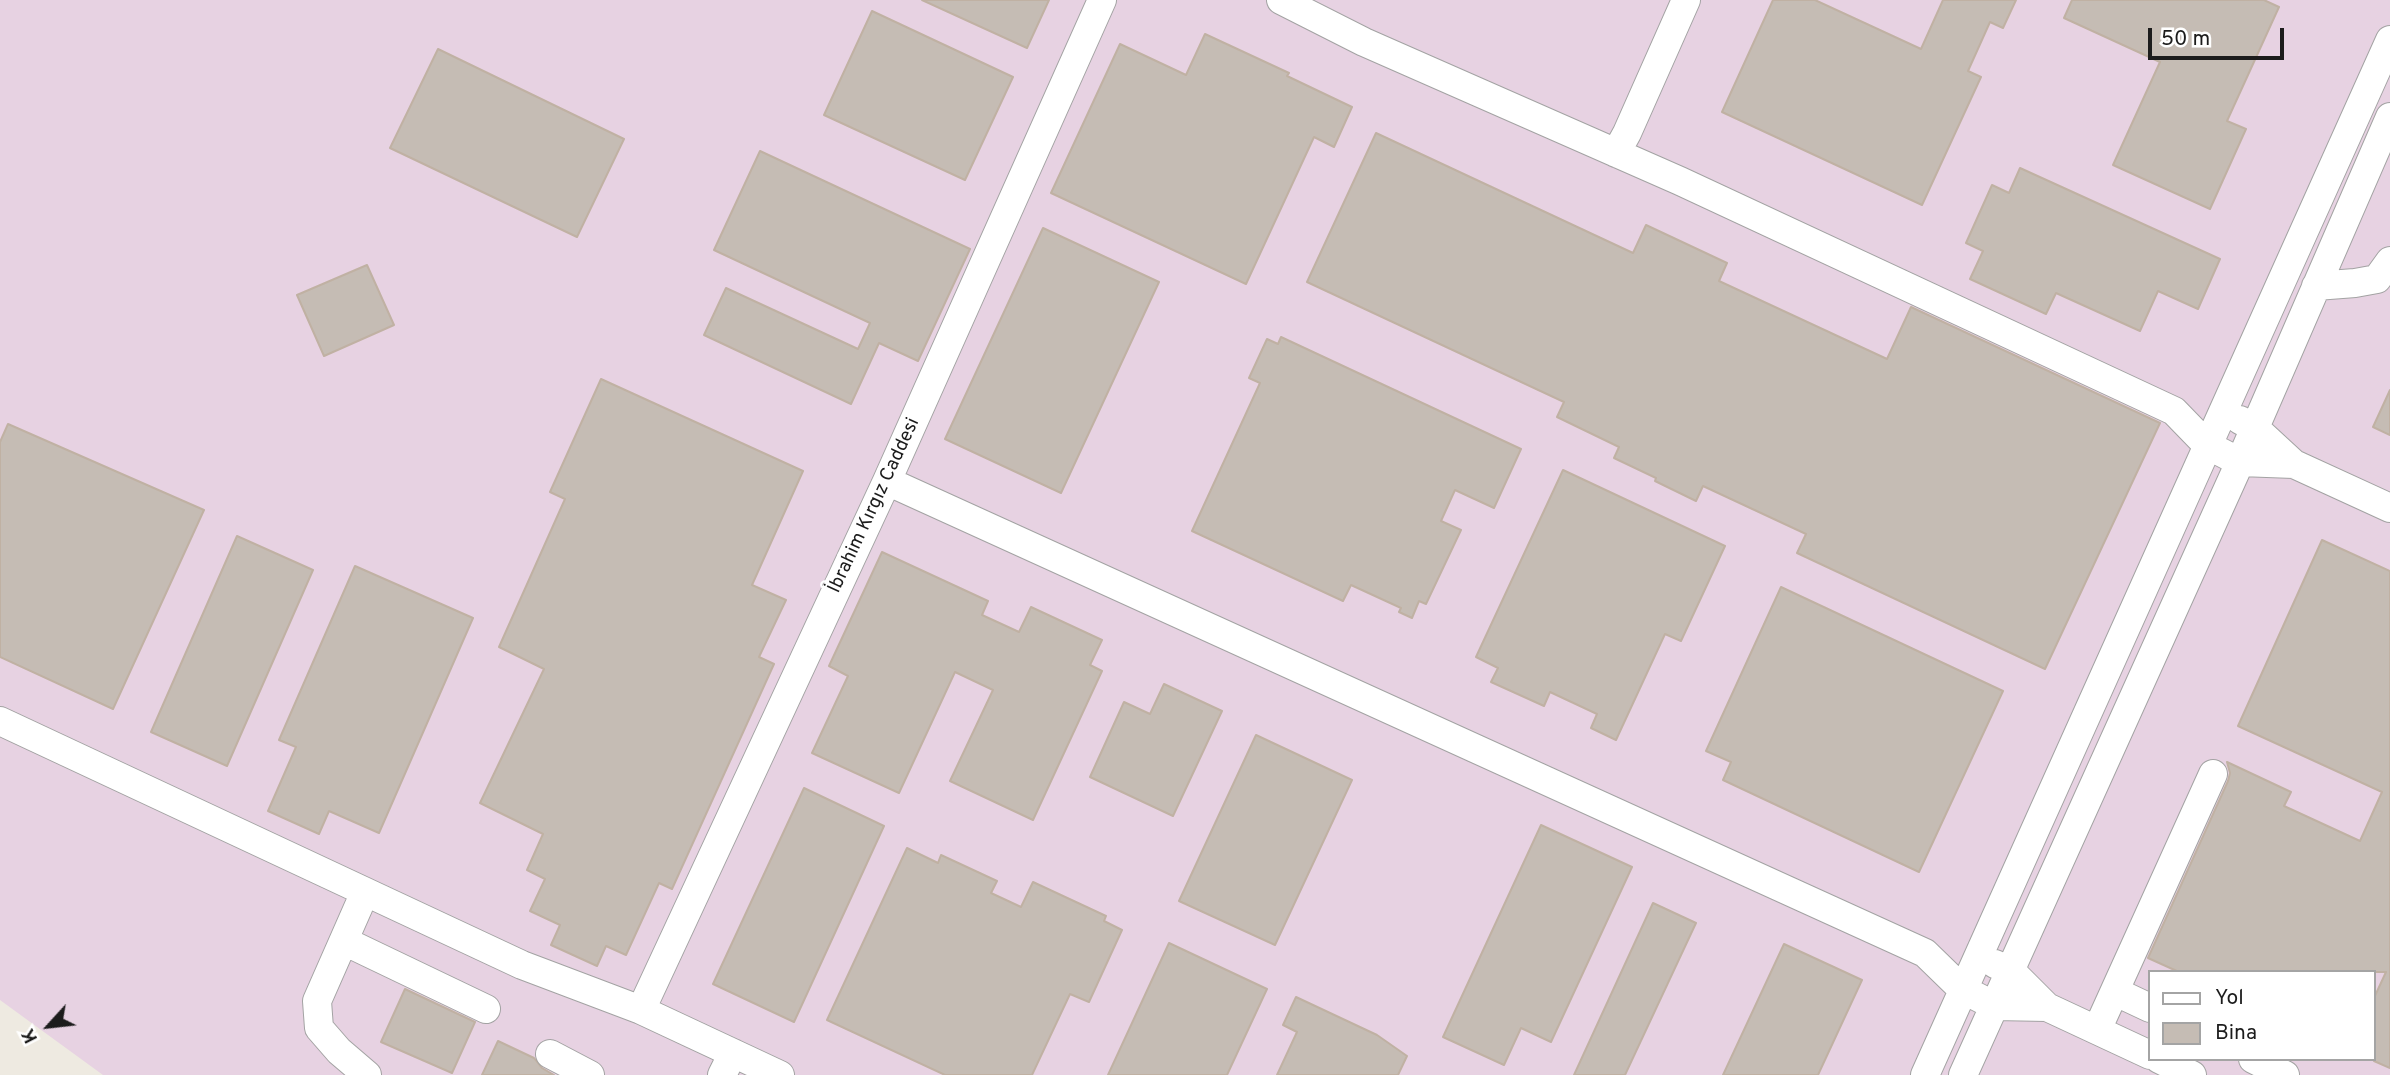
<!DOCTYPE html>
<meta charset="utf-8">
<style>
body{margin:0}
#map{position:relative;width:2390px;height:1075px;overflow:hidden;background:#eeeae1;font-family:Overpass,sans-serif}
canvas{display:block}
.legend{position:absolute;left:2148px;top:970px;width:228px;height:91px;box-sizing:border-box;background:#fff;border:2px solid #a4a4a4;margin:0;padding:9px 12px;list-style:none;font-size:21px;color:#1c1c1c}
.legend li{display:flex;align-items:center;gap:14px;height:35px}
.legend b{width:35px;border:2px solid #a4a4a4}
.north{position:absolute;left:14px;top:991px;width:70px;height:70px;-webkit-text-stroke:5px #fff;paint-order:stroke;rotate:243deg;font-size:19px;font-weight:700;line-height:28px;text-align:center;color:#1c1c1c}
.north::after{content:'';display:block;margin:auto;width:24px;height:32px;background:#1c1c1c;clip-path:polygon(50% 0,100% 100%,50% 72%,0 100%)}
.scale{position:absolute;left:2148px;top:28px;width:136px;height:32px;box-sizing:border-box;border:4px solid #1c1c1c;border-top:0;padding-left:9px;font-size:21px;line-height:24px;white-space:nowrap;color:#1c1c1c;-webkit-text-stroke:5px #fff;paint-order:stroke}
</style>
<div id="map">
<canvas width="2390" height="1075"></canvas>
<ul class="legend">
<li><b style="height:9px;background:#fff"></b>Yol</li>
<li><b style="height:19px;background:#c5bcb4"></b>Bina</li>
</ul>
<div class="north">K</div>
<div class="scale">50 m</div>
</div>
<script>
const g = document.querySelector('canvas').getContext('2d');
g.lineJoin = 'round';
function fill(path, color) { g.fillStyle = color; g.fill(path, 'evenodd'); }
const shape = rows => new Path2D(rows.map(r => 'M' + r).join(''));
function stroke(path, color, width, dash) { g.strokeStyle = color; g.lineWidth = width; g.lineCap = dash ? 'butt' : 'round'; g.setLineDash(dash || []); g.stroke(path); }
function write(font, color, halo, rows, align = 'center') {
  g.font = font + ' Overpass,sans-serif'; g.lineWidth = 7; g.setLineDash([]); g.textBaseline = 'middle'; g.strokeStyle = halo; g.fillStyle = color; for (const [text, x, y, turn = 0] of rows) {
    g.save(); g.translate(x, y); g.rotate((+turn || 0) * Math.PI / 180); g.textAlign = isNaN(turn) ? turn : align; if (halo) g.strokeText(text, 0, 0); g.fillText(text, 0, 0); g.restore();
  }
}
fill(shape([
 [0,0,2390,0,2390,1075,103,1075,0,1000],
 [2150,972,2374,972,2374,1059,2150,1059]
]), '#e7d2e2');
const building = shape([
 [922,0,1049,0,1027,48,922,0],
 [1773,0,1815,0,1921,49,1943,0,2016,0,2003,28,1990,22,1968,71,1981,77,1922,205,1722,112,1773,0],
 [2072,0,2264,0,2279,7,2227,121,2246,129,2210,209,2113,165,2160,62,2064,18,2072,0],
 [872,11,1013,77,965,180,824,115,872,11],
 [1205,34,1289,73,1287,76,1352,107,1334,147,1314,137,1246,284,1051,193,1120,44,1186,75,1205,34],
 [438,49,624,139,577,237,390,148,438,49],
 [1376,133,1633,253,1646,225,1727,263,1719,281,1887,359,1911,307,2160,423,2045,669,1797,553,1806,534,1703,486,1696,501,1655,481,1656,478,1614,458,1619,447,1557,417,1564,402,1307,282,1376,133],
 [760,151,970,249,918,361,879,343,851,404,704,335,726,288,858,349,870,323,714,250,760,151],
 [2020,168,2220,259,2198,309,2158,291,2140,331,2056,293,2046,314,1970,279,1983,251,1966,243,1992,185,2009,193,2020,168],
 [1043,228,1159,282,1061,493,945,439,1043,228],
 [367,265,394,325,324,356,297,295,367,265],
 [1281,337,1521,449,1494,508,1455,490,1441,521,1461,530,1426,604,1419,601,1412,618,1399,612,1401,608,1351,585,1343,601,1192,531,1260,383,1249,378,1267,339,1278,344,1281,337],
 [601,379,803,471,752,585,786,600,759,657,774,664,672,889,659,883,626,955,606,946,597,966,551,945,560,925,530,911,545,879,527,870,543,834,480,803,544,669,499,647,565,499,550,492,601,379],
 [2390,390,2390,435,2373,427,2390,390],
 [8,424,204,510,113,709,0,657,0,442,8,424],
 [1563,470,1725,546,1681,641,1665,634,1616,740,1591,728,1597,714,1550,692,1544,706,1491,682,1498,668,1476,657,1563,470],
 [237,536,313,570,227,766,151,732,237,536],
 [2322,540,2390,571,2390,1068,2374,1061,2374,998,2386,972,2179,972,2148,958,2228,781,2230,773,2227,762,2291,792,2284,806,2360,841,2382,792,2238,726,2322,540],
 [882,552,988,601,982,615,1019,632,1031,607,1102,640,1090,665,1102,671,1033,820,950,781,993,690,955,672,899,793,812,753,848,676,829,666,882,552],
 [355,566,473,618,379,833,329,811,319,834,268,811,296,747,279,740,355,566],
 [1781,587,2003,691,1919,872,1723,780,1731,762,1706,751,1781,587],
 [1164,684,1222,711,1173,816,1090,777,1124,702,1150,714,1164,684],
 [1256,735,1352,780,1275,945,1179,901,1256,735],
 [804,788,884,826,794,1022,713,984,804,788],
 [1541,825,1632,867,1551,1042,1521,1028,1504,1065,1443,1037,1541,825],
 [907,848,938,863,941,855,997,881,991,893,1021,907,1033,882,1106,916,1104,921,1122,930,1089,1002,1070,994,1032,1075,945,1075,827,1020,907,848],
 [1653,903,1696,923,1625,1075,1574,1075,1653,903],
 [1169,943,1267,989,1227,1075,1108,1075,1169,943],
 [1784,944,1862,980,1818,1075,1723,1075,1784,944],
 [405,989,475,1022,452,1073,381,1042,405,989],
 [1296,997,1377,1035,1407,1056,1398,1075,1277,1075,1297,1032,1283,1025,1296,997],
 [498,1041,534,1058,542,1068,554,1075,482,1075,498,1041]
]);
fill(building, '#c5bcb4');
stroke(building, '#c0b1a3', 2);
const minor = shape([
 [1281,0,1364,42,1680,181,2174,411,2207,445,2240,462,2294,464],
 [1616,153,1627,133,1686,0],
 [2316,286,2355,283,2377,279,2390,261],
 [2240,420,2255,428,2294,464,2390,508],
 [887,481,1925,953,1962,989,1995,1006,2047,1007],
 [0,721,522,965,641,1010,780,1075],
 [365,892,317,1001,319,1028,339,1051,367,1075],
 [344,941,486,1009],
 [1995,964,2011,971,2047,1007,2150,1055],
 [2116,992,2150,1008],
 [641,1010,887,481,1102,0],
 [2097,1030,2213,774],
 [550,1054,590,1075],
 [2159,1059,2192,1075],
 [2253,1059,2285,1075],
 [722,1075,733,1053],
 [1925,1075,2390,40],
 [1963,1075,2240,462,2390,117]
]);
stroke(minor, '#a3a3a3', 30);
stroke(minor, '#fff', 28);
write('19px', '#1c1c1c', '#fff', [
 ["İbrahim Kırgız Caddesi",875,506,-65]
]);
</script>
